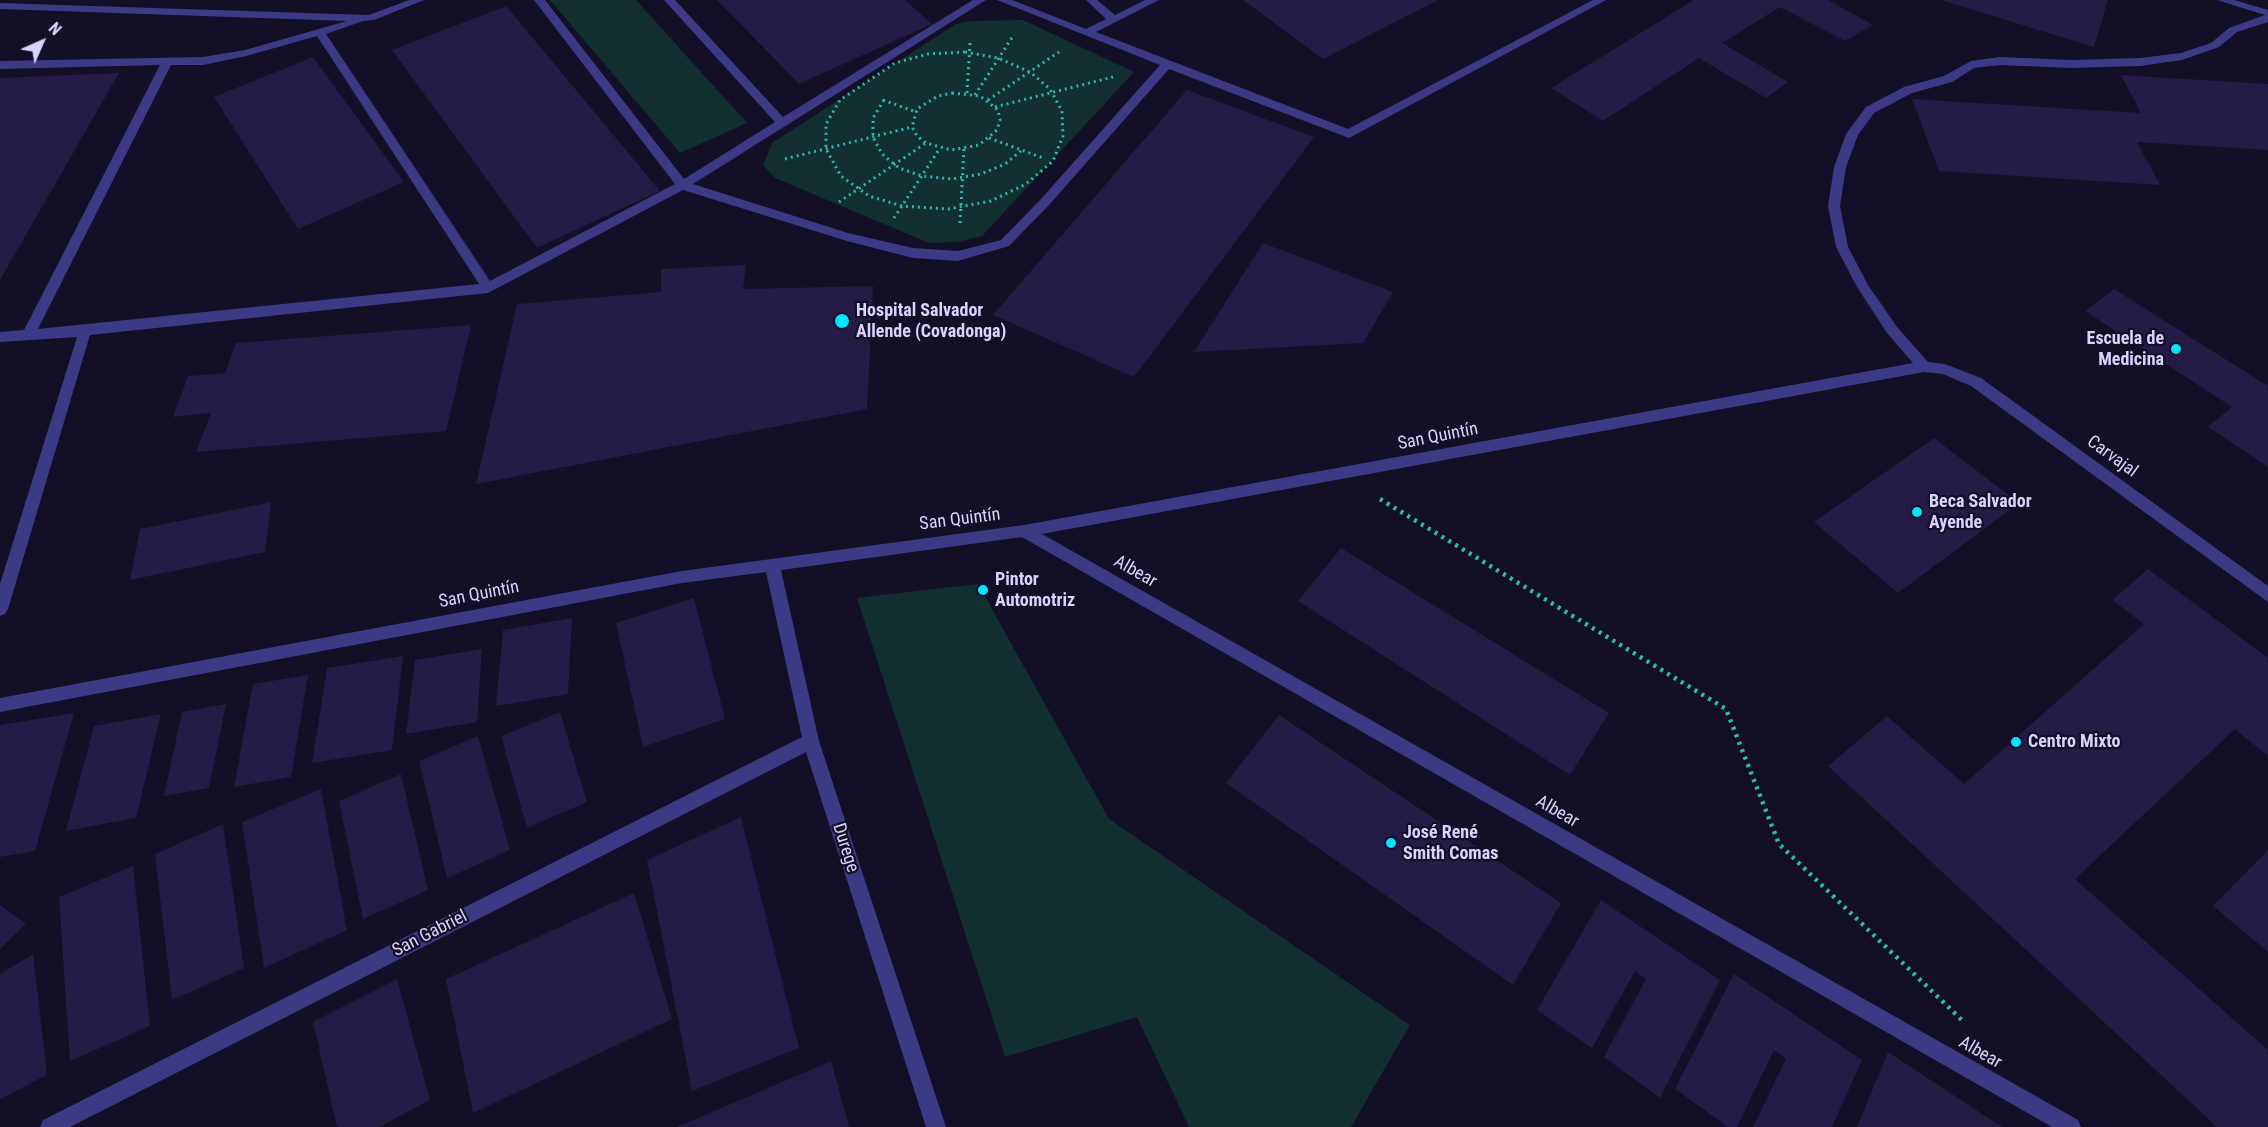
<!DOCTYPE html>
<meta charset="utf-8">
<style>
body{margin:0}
#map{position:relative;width:2268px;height:1127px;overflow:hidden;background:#130f26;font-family:"Roboto Condensed",sans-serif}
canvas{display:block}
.north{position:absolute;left:12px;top:12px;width:60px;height:60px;-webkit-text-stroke:4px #130f26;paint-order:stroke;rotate:45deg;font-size:16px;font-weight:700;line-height:24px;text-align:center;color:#d9d4ff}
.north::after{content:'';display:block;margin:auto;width:21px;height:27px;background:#d9d4ff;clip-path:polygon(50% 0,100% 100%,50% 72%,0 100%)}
</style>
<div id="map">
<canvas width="2268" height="1127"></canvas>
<div class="north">N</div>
</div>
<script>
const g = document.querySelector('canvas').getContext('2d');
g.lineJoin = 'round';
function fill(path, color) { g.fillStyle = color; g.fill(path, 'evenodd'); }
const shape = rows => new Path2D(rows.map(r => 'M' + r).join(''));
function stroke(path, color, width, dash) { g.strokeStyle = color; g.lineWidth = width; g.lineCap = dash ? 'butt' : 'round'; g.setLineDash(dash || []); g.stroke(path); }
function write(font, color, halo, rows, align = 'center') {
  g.font = font + ' "Roboto Condensed",sans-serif'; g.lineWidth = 4.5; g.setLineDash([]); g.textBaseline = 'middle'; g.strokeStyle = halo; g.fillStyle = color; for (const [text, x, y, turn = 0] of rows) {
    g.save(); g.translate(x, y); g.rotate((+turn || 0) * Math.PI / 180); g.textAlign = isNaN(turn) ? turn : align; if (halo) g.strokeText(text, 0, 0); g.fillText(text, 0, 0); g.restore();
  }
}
fill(shape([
 [550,0,636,0,747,123,680,153],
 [1023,20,1134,72,982,236,959,242,929,243,775,178,763,165,772,143,956,24,971,21],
 [978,584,1109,819,1410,1025,1351,1127,1189,1127,1137,1017,1005,1057,857,598]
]), '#12302f');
fill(shape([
 [717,0,905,0,932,24,799,84],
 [1243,0,1438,0,1323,59],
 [1694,0,1828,0,1873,25,1845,41,1780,7,1722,43,1788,82,1766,98,1699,58,1603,121,1551,88],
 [1941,0,2108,0,2094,47],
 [506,6,660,191,537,248,392,50],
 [313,57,404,182,298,229,214,97],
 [119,73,0,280,0,78],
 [2121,75,2268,84,2268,150,2137,142,2160,185,1939,171,1912,99,2141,113],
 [1187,90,1314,137,1134,377,993,315],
 [1263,243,1393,292,1363,343,1194,352],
 [746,265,743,289,873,286,867,409,476,484,517,304,661,292,661,269],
 [2114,289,2268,386,2268,467,2208,427,2232,407,2085,311],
 [471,325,446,431,196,452,211,413,173,417,188,376,225,373,236,343],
 [1934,438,2019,503,1898,593,1814,522],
 [271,502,265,552,130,580,140,529],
 [1341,548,1609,713,1570,775,1298,601],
 [2148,569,2268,658,2268,756,2235,729,2075,879,2268,1050,2268,1127,2217,1127,1828,766,1887,716,1964,784,2144,624,2112,600],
 [694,598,725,719,643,747,616,623],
 [572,618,568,694,496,706,503,630],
 [482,649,477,722,406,734,415,660],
 [403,656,392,750,312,763,327,668],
 [308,675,291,777,234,787,253,684],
 [226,704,209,788,164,796,182,712],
 [560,712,587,802,527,828,501,736],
 [74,713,35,851,0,857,0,725],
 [161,714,136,818,66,831,94,726],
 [1279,715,1561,903,1513,985,1226,783],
 [478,736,510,850,447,878,419,761],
 [401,774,428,890,363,919,339,801],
 [321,789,347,930,264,968,242,822],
 [741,817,799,1048,692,1091,647,860],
 [223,824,244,968,172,1000,155,854],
 [2268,850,2268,952,2213,906],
 [133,866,150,1026,70,1061,59,897],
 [634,893,672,1019,473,1113,446,979],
 [1601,900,1720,980,1660,1098,1604,1057,1646,979,1635,971,1592,1048,1537,1010],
 [0,905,26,924,0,949],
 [33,954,47,1075,0,1099,0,974],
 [1734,974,1862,1060,1832,1127,1753,1127,1786,1059,1774,1050,1737,1127,1728,1127,1675,1089],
 [397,979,430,1100,379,1127,337,1127,313,1022],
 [1888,1052,2002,1127,1857,1127],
 [831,1061,849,1127,677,1127]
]), '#241b47');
stroke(shape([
 [965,52,998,58,1030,72,1050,89,1062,111,1063,136,1053,161,1026,184,991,201,948,209,902,206,869,196,841,176,826,149,826,124,840,100,895,63,928,54,965,52],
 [952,93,980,96,998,110,1000,120,997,130,979,145,951,150,926,143,917,136,912,127,917,109,938,96,952,93],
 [967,93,970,43],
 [975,95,1013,36],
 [883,100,916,112],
 [884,100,873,118,873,137,882,154,899,168,922,176,952,179,981,174,1005,164,1022,150],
 [988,100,1059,52],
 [995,107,1113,77],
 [989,138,1043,158],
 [785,159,912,127],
 [839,202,926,143],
 [894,218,940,148],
 [960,223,964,149]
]), '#2fb8b0', 3, [2, 4]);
stroke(shape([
 [1380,499,1726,709,1779,844,1965,1023]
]), '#2fb8b0', 4.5, [3, 5]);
fill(shape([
 [409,0,424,0,374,20,363,21,326,34,490,281,675,184,534,0,545,0,684,179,775,122,664,0,675,0,783,117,973,0,986,0,693,184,848,233,913,248,958,251,1001,240,1041,199,1160,65,997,0,1012,0,1086,29,1106,19,1086,0,1097,0,1115,15,1145,0,1159,0,1096,32,1348,129,1593,0,1606,0,1349,138,1169,69,1049,205,1009,246,958,261,913,258,847,241,683,190,488,293,90,335,8,609,5,614,0,616,0,584,77,337,0,342,0,332,24,330,160,65,0,69,0,61,203,57,245,50,347,21,0,9,0,3,369,15,409,0],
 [317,36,479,284,38,329,171,65,203,65,246,56,317,36],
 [2217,0,2234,0,2268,10,2268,22,2237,32,2219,47,2182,60,2140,66,2072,68,2000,65,1974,68,1952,82,1912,93,1874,113,1858,135,1846,167,1840,206,1848,247,1868,285,1897,327,1928,362,1945,364,1981,378,2268,586,2268,602,1971,386,1943,374,1924,372,1042,534,2078,1120,2081,1127,2052,1127,1022,537,781,570,819,741,946,1127,926,1127,806,752,70,1127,40,1127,43,1120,802,737,766,572,682,583,0,712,0,698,682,571,1024,525,1913,363,1887,333,1857,287,1836,247,1828,206,1834,167,1846,134,1866,107,1904,87,1944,76,1971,61,2000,57,2072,60,2140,58,2181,53,2211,43,2229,28,2265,15,2217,0]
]), '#3d3a85');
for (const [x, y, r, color] of [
 [842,321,8,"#00e5ff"],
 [2176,349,6,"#00e5ff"],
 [1917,512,6,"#00e5ff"],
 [983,590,6,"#00e5ff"],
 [2016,742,6,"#00e5ff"],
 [1391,843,6,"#00e5ff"]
]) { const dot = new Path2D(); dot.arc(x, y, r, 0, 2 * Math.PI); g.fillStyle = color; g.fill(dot); stroke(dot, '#130f26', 2); }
write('bold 18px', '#d9d4ff', '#130f26', [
 ["Hospital Salvador",856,311],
 ["Allende (Covadonga)",856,332],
 ["Escuela de",2164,339,"right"],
 ["Medicina",2164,360,"right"],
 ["Beca Salvador",1929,502],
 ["Ayende",1929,523],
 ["Pintor",995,580],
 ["Automotriz",995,601],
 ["Centro Mixto",2028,742],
 ["José René",1403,833],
 ["Smith Comas",1403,854]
], 'left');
write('18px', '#d9d4ff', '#130f26', [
 ["San Quintín",1438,437,-11],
 ["Carvajal",2112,457,36],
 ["San Quintín",960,520,-7],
 ["Albear",1135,572,30],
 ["San Quintín",479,595,-11],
 ["Albear",1557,812,30],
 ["Durege",845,848,72],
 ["San Gabriel",430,934,-27],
 ["Albear",1980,1053,30]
]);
</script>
